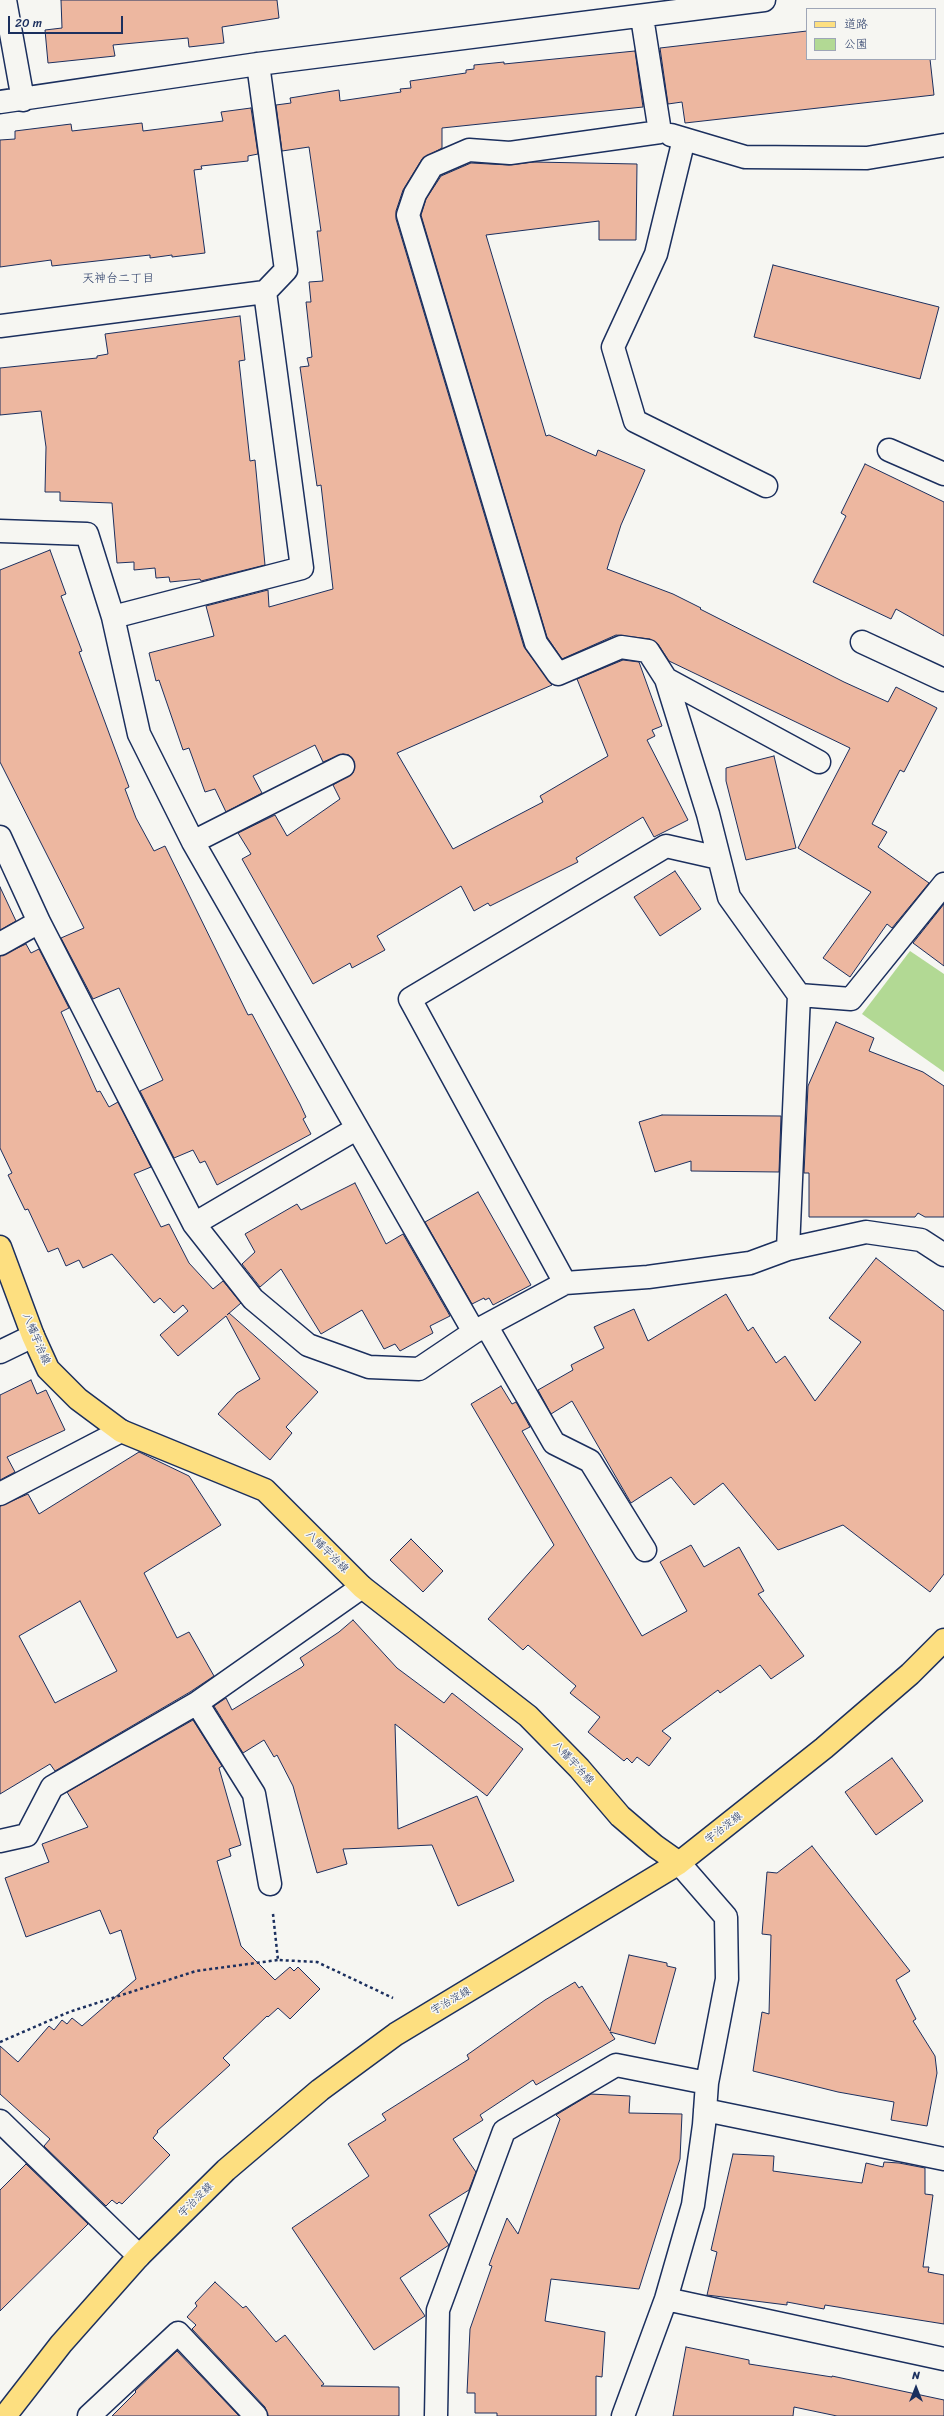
<!DOCTYPE html>
<meta charset="utf-8">
<style>
body{margin:0}
#map{position:relative;width:944px;height:2416px;overflow:hidden;background:#f6f6f2;font-family:Sriracha,"Klee One",sans-serif}
canvas{display:block}
.legend{position:absolute;left:806px;top:8px;width:130px;height:52px;box-sizing:border-box;background:#f6f6f2;border:1px solid #9ea6b7;margin:0;padding:5px 7px;list-style:none;font-size:12px;color:#1b2f5e}
.legend li{display:flex;align-items:center;gap:8px;height:20px}
.legend b{width:20px;border:1px solid #9ea6b7}
.north{position:absolute;left:896px;top:2368px;width:40px;height:40px;-webkit-text-stroke:3px #f6f6f2;paint-order:stroke;rotate:0deg;font-size:11px;font-weight:700;line-height:16px;text-align:center;color:#1b2f5e}
.north::after{content:'';display:block;margin:auto;width:14px;height:18px;background:#1b2f5e;clip-path:polygon(50% 0,100% 100%,50% 72%,0 100%)}
.scale{position:absolute;left:8px;top:16px;width:115px;height:18px;box-sizing:border-box;border:2px solid #1b2f5e;border-top:0;padding-left:5px;font-size:12px;line-height:14px;white-space:nowrap;color:#1b2f5e;-webkit-text-stroke:3px #f6f6f2;paint-order:stroke}
</style>
<div id="map">
<canvas width="944" height="2416"></canvas>
<ul class="legend">
<li><b style="height:5px;background:#fddf80"></b>道路</li>
<li><b style="height:11px;background:#b2d994"></b>公園</li>
</ul>
<div class="north">N</div>
<div class="scale">20 m</div>
</div>
<script>
const g = document.querySelector('canvas').getContext('2d');
g.lineJoin = 'round';
function fill(path, color) { g.fillStyle = color; g.fill(path, 'evenodd'); }
const shape = rows => new Path2D(rows.map(r => 'M' + r).join(''));
function stroke(path, color, width, dash) { g.strokeStyle = color; g.lineWidth = width; g.lineCap = dash ? 'butt' : 'round'; g.setLineDash(dash || []); g.stroke(path); }
function write(font, color, halo, rows, align = 'center') {
  g.font = font + ' Sriracha,"Klee One",sans-serif'; g.lineWidth = 3; g.setLineDash([]); g.textBaseline = 'middle'; g.strokeStyle = halo; g.fillStyle = color; for (const [text, x, y, turn = 0] of rows) {
    g.save(); g.translate(x, y); g.rotate((+turn || 0) * Math.PI / 180); g.textAlign = isNaN(turn) ? turn : align; if (halo) g.strokeText(text, 0, 0); g.fillText(text, 0, 0); g.restore();
  }
}
fill(shape([
 [910,951,944,974,944,1072,862,1014]
]), '#b2d994');
const building = shape([
 [61,0,277,0,279,18,222,27,224,43,189,47,188,38,113,45,115,56,48,63,45,30,62,28,61,0],
 [807,31,807,59,930,59,934,95,685,123,682,102,668,104,660,48,807,31],
 [635,51,643,107,442,128,442,148,422,159,403,190,396,211,396,219,524,647,552,685,397,753,453,849,543,802,540,796,608,756,577,679,623,660,639,662,662,726,652,730,655,736,647,740,688,820,654,837,643,817,576,858,578,862,490,906,488,903,474,911,461,886,377,936,385,950,352,968,350,963,313,984,242,859,251,854,238,833,275,815,287,836,340,799,333,785,353,773,354,761,349,755,343,754,323,762,315,745,253,776,262,793,226,812,215,789,205,792,189,748,183,750,159,680,156,681,149,653,214,636,206,606,268,590,269,607,333,589,321,485,317,486,300,367,309,366,307,358,312,357,306,302,311,302,309,282,323,281,317,231,321,231,309,147,282,151,276,105,291,103,290,98,339,90,340,101,401,92,400,89,411,88,410,81,466,73,466,70,474,69,474,65,504,62,504,64,635,51],
 [251,108,258,154,248,156,248,161,201,166,202,169,194,170,205,253,172,257,172,255,150,258,150,255,52,266,51,260,0,267,0,140,15,139,15,131,71,124,72,131,142,123,143,131,223,121,221,112,251,108],
 [533,162,637,164,636,240,599,240,599,221,486,235,546,436,549,435,596,456,598,450,645,470,621,525,607,569,673,594,701,608,700,609,844,682,888,702,896,687,937,708,904,772,900,770,872,824,887,832,878,847,929,883,892,928,887,924,850,977,823,958,871,892,798,848,850,748,669,661,658,644,650,639,616,635,562,659,547,637,421,215,426,199,441,176,471,163,509,165,533,162],
 [773,265,939,307,920,379,754,337,773,265],
 [240,316,245,360,239,361,250,461,255,460,265,565,201,581,200,579,170,582,169,577,156,578,155,568,134,570,134,562,117,563,112,503,60,501,60,492,45,492,46,447,41,411,0,415,0,368,97,358,97,356,108,354,105,334,240,316],
 [865,464,944,502,944,636,896,609,891,619,813,582,846,516,841,513,865,464],
 [50,550,66,594,61,596,82,651,79,652,129,787,125,789,136,818,154,851,165,846,248,1015,252,1014,300,1104,306,1117,303,1119,311,1134,217,1185,205,1161,200,1163,193,1150,174,1158,140,1091,163,1080,119,988,93,999,61,938,84,928,0,762,0,570,50,550],
 [774,756,796,848,746,860,726,781,726,768,774,756],
 [675,871,701,909,660,936,634,897,675,871],
 [0,887,16,921,0,930,0,887],
 [944,904,944,966,913,943,944,904],
 [26,944,31,953,39,949,69,1008,61,1012,97,1092,100,1091,109,1107,118,1102,151,1167,134,1174,161,1227,169,1224,189,1263,213,1289,223,1281,241,1303,227,1315,229,1313,318,1392,286,1427,292,1433,270,1460,218,1414,237,1393,260,1379,226,1316,178,1356,160,1335,188,1311,183,1305,174,1313,160,1298,154,1303,112,1254,83,1268,79,1260,66,1266,58,1248,48,1252,28,1209,25,1210,8,1175,12,1173,0,1148,0,956,26,944],
 [836,1022,874,1038,869,1051,923,1072,944,1086,944,1217,925,1217,918,1213,915,1217,809,1217,809,1173,804,1173,808,1086,836,1022],
 [662,1115,781,1116,779,1172,691,1171,691,1161,655,1172,639,1122,662,1115],
 [355,1183,386,1244,403,1234,450,1316,430,1326,433,1333,400,1351,395,1344,384,1349,362,1310,321,1334,281,1269,260,1287,242,1264,255,1252,245,1234,297,1204,301,1210,355,1183],
 [478,1192,531,1285,493,1305,489,1298,485,1300,484,1298,472,1304,425,1222,478,1192],
 [876,1258,944,1311,944,1574,930,1592,843,1525,778,1550,723,1483,694,1505,671,1477,631,1503,572,1401,551,1414,538,1390,573,1370,571,1365,604,1348,594,1327,634,1309,648,1341,726,1294,748,1331,753,1327,776,1363,785,1356,815,1401,861,1342,829,1318,876,1258],
 [31,1380,37,1394,46,1390,65,1430,7,1457,15,1472,0,1480,0,1395,31,1380],
 [501,1386,512,1404,516,1402,530,1427,522,1431,642,1636,687,1611,660,1562,691,1545,704,1567,739,1547,764,1591,758,1594,804,1656,771,1679,760,1665,720,1693,718,1690,662,1731,671,1738,649,1766,637,1757,632,1763,627,1758,624,1761,588,1732,600,1717,570,1693,576,1686,528,1645,523,1650,488,1619,554,1545,471,1404,501,1386],
 [139,1452,189,1476,221,1525,144,1573,177,1638,189,1632,214,1676,190,1692,55,1771,50,1764,0,1794,0,1506,28,1494,39,1514,139,1452],
 [80,1601,117,1671,55,1703,19,1636,80,1601],
 [411,1539,443,1571,423,1592,390,1560,411,1539],
 [353,1620,397,1668,444,1703,452,1693,523,1749,487,1796,395,1724,398,1829,477,1796,514,1881,458,1906,432,1845,343,1849,347,1864,317,1873,293,1786,277,1755,274,1757,264,1740,243,1753,214,1706,226,1698,232,1710,302,1667,304,1665,300,1658,339,1632,353,1620],
 [193,1720,222,1766,219,1768,241,1845,229,1849,231,1856,217,1861,241,1946,275,1980,290,1967,294,1971,298,1967,320,1989,290,2019,278,2008,268,2017,267,2016,223,2058,230,2065,157,2131,158,2132,153,2138,170,2155,122,2204,119,2202,117,2204,112,2200,106,2206,44,2146,50,2139,0,2094,0,2046,18,2062,49,2026,54,2030,62,2020,67,2024,72,2018,82,2026,136,1979,121,1930,110,1934,100,1910,26,1937,5,1878,49,1862,42,1844,88,1827,67,1792,193,1720],
 [892,1758,923,1801,876,1835,845,1792,892,1758],
 [812,1846,910,1971,896,1980,916,2019,913,2021,935,2056,937,2073,927,2126,891,2120,894,2102,838,2092,753,2071,762,2012,769,2014,771,1935,762,1934,767,1872,777,1873,812,1846],
 [629,1955,667,1963,667,1966,676,1968,655,2044,610,2032,615,2039,536,2085,533,2080,480,2115,483,2120,453,2139,476,2172,469,2190,429,2215,449,2245,400,2278,425,2316,374,2350,292,2228,369,2176,348,2144,386,2120,382,2114,469,2059,467,2055,545,2000,575,1982,579,1988,582,1986,610,2031,629,1955],
 [591,2094,630,2096,629,2113,682,2114,680,2159,639,2289,551,2279,545,2321,605,2332,602,2377,596,2376,596,2416,497,2416,497,2413,475,2413,475,2393,467,2393,470,2329,492,2266,489,2265,507,2218,518,2234,560,2119,556,2115,591,2094],
 [733,2154,774,2156,773,2171,862,2183,866,2163,883,2167,884,2162,899,2163,925,2168,925,2194,933,2195,923,2267,929,2267,928,2272,944,2275,944,2324,825,2305,824,2309,787,2302,787,2305,707,2295,717,2252,711,2250,733,2154],
 [26,2164,88,2224,0,2311,0,2190,26,2164],
 [215,2282,243,2308,246,2306,276,2342,285,2335,324,2384,321,2386,399,2387,399,2416,268,2416,265,2407,192,2329,196,2325,187,2317,197,2306,195,2303,215,2282],
 [686,2347,749,2360,749,2364,832,2377,832,2376,944,2400,944,2416,837,2416,794,2407,793,2416,673,2416,686,2347],
 [177,2351,239,2416,112,2416,136,2392,135,2391,177,2351]
]);
fill(building, '#edb7a0');
stroke(building, '#1b2f5e', 1);
const minor = shape([
 [5,0,23,100],
 [642,17,660,132,510,153,469,150,432,166,415,194,408,215,536,643,558,674,621,647,648,651,666,679,708,814,729,897,799,995,788,1249],
 [0,102,258,64,764,0],
 [671,135,745,157,867,158,944,145],
 [684,139,656,254,613,347,635,421,766,486],
 [0,326,265,292,286,270,258,64],
 [889,450,944,474],
 [0,531,87,534,113,617,139,734,193,842,474,1332],
 [113,617,302,568,265,292],
 [862,642,944,680],
 [666,679,819,762],
 [0,837,39,922,194,1224,253,1299,308,1345,369,1367,419,1369,474,1332,565,1283,648,1277,750,1263,788,1249,866,1232,921,1240,944,1255],
 [193,842,343,766],
 [0,944,39,922],
 [799,995,851,999,944,884],
 [194,1224,356,1129],
 [565,1283,410,999,666,846,719,858],
 [487,1327,554,1443,590,1461,645,1550],
 [0,1352,33,1336],
 [0,1494,121,1431],
 [197,1703,254,1794,270,1884],
 [0,1841,27,1835,52,1787,197,1703,362,1587],
 [705,2110,944,2159],
 [0,2121,139,2256],
 [666,2299,944,2359],
 [89,2416,178,2333,256,2416],
 [436,2416,438,2310,504,2131,616,2065,707,2083],
 [623,2416,666,2299,693,2205,704,2125,707,2083,727,1979,726,1917,679,1863]
]);
const major = shape([
 [0,1247,33,1336,48,1369,78,1399,121,1431,265,1490,362,1587,528,1716,579,1768,620,1816,655,1846,679,1863],
 [5,2416,61,2344,139,2256,226,2170,320,2090,396,2034,679,1863,824,1748,910,1674,944,1640]
]);
stroke(minor, '#1b2f5e', 25);
stroke(major, '#1b2f5e', 25);
stroke(shape([
 [273,1914,278,1960,317,1962,393,1998],
 [0,2042,69,2012,196,1971,278,1960]
]), '#1b2f5e', 2.5, [3, 3]);
stroke(minor, '#f6f6f2', 22);
stroke(major, '#fddf80', 22);
write('11px', '#1b2f5e', '#f6f6f2', [
 ["八幡宇治線",36,1339,67],
 ["八幡宇治線",327,1552,45],
 ["八幡宇治線",573,1763,47],
 ["宇治淀線",724,1828,-38],
 ["宇治淀線",451,2001,-30],
 ["宇治淀線",196,2200,-45]
]);
write('12px', '#1b2f5e', '#f6f6f2', [
 ["天神台二丁目",118,279]
]);
</script>
